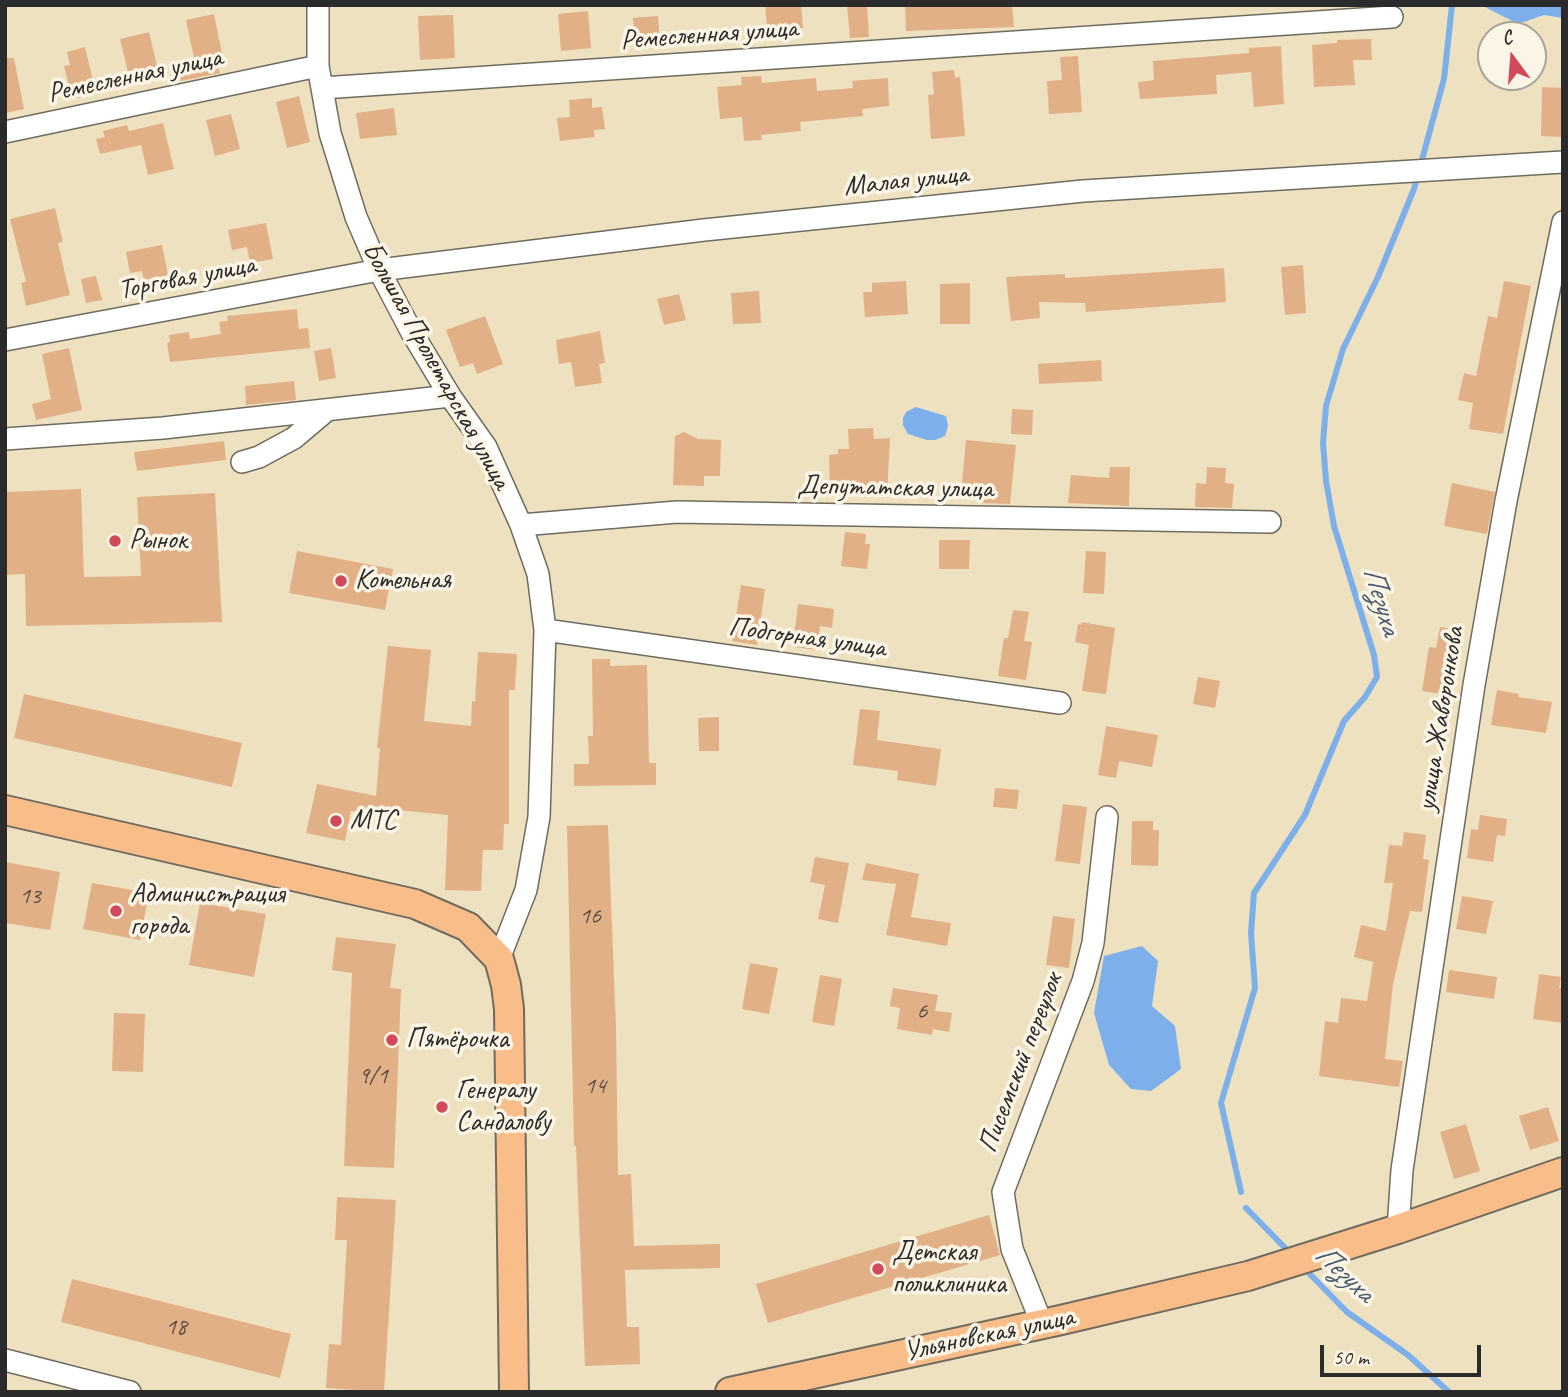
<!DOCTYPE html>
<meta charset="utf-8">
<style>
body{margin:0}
#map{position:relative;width:1568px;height:1397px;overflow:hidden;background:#eee1c0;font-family:Caveat,sans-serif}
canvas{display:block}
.frame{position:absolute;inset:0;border:7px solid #2b2b2b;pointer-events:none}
.north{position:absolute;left:1477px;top:21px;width:70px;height:70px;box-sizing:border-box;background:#fcf5e5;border:2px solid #a8a49b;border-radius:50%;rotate:344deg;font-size:19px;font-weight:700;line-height:28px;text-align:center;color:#2b2b2b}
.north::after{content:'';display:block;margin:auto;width:24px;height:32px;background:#d1495b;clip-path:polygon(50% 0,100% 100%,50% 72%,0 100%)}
.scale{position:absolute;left:1320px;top:1345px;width:161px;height:32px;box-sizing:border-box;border:4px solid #2b2b2b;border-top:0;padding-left:9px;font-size:21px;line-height:24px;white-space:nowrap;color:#2b2b2b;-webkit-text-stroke:5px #fcf5e5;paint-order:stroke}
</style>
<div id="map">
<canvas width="1568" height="1397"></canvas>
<div class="frame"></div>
<div class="north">С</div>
<div class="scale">50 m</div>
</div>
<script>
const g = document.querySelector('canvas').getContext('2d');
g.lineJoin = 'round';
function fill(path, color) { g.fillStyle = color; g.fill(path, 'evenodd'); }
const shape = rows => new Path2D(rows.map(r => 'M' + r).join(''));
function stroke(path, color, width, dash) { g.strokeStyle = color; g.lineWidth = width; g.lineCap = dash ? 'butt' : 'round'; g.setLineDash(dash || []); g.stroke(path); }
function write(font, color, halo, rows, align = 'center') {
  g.font = font + ' Caveat,sans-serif'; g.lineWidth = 7; g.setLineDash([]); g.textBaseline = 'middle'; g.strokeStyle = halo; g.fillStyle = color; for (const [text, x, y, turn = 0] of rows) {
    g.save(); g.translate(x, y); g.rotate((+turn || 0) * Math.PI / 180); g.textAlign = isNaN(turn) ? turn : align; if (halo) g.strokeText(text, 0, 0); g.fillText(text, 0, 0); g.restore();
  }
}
fill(shape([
 [1481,5,1563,5,1563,18,1544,15,1518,24],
 [916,407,946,416,948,426,945,436,935,440,927,440,908,434,903,425,903,418,906,412],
 [1142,946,1158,961,1152,1006,1175,1026,1181,1069,1151,1091,1131,1089,1109,1065,1094,1013,1104,956]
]), '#7db0ea');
stroke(shape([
 [1241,1192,1221,1103,1255,988,1251,933,1254,893,1305,815,1344,721,1365,697,1377,677,1374,655,1334,526,1326,481,1323,443,1326,406,1343,349,1378,277,1414,189,1444,79,1452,5],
 [1246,1208,1290,1253],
 [1302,1266,1347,1312,1408,1355,1449,1392]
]), '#7db0ea', 6);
fill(shape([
 [765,5,801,5,803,28,793,28,794,37,768,39],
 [847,5,867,5,869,37,850,38],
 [905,5,937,5,937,7,1012,5,1014,27,906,31],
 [588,11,591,48,561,51,558,14],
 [214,14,224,63,217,64,220,73,181,81,177,62,194,58,186,20],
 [453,15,455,58,420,60,418,16],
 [658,16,660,45,636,48,633,18],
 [149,32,160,78,131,85,120,39],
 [1371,39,1372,60,1353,60,1355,85,1314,87,1312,45,1337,43,1337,40],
 [1281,46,1284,104,1254,107,1251,72,1216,75,1217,94,1140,99,1138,82,1154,80,1153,61,1249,53,1249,48],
 [85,47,96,94,72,99,64,66,70,65,67,52],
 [1078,56,1082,112,1049,114,1047,81,1062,80,1060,57],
 [5,58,14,58,24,109,5,113],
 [954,70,955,78,960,77,965,136,931,139,928,95,934,94,932,72],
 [761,76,762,83,816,78,817,91,853,88,852,81,888,78,889,106,862,109,863,116,800,122,801,131,761,135,762,140,744,141,742,117,720,119,717,87,742,85,741,77],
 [1542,87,1563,88,1563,137,1541,136],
 [299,96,310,142,287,148,276,102],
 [592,98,592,108,602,107,605,129,594,130,595,137,560,141,557,118,570,117,569,100],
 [394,108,397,135,360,139,356,113],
 [231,114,240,149,215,156,206,120],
 [163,123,174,169,148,175,141,145,100,154,96,139,105,137,103,131,127,125,129,131],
 [55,208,63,242,58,243,70,295,26,306,21,283,26,282,10,219],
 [266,223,273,259,250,263,247,247,232,250,228,230],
 [162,245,168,275,144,280,142,271,130,273,126,252],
 [1303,265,1306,313,1285,315,1281,267],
 [1224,268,1226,302,1086,312,1085,303,1039,302,1040,318,1011,321,1006,277,1065,274,1065,278],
 [96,276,102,300,86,303,81,279],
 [906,281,908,314,865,317,863,292,872,292,872,283],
 [1504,281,1531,286,1503,434,1469,429,1473,403,1458,400,1464,373,1476,376,1488,316,1497,318],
 [970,283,970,324,940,324,940,284],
 [759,291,761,323,733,324,731,293],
 [679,294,686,320,664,325,657,299],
 [297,309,299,329,308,328,310,348,170,362,167,343,170,342,169,335,189,332,190,339,221,334,219,322,228,321,227,316],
 [485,316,503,364,477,374,473,363,460,367,446,330],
 [600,331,605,363,599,364,602,383,575,387,571,362,559,364,556,340],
 [69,348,82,410,36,420,32,404,51,399,42,354],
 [331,348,336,378,319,381,314,351],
 [1101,360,1102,381,1039,384,1038,364],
 [294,381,296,400,246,405,245,386],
 [1012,409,1033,410,1032,435,1011,434],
 [873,428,874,439,890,438,887,495,830,496,829,455,838,454,838,449,849,449,848,429],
 [684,432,698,439,721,440,720,476,704,476,704,486,673,485,675,436],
 [966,440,1016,445,1010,504,981,503,982,494,961,493],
 [224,441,226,460,137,471,134,452],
 [1110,467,1130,467,1129,506,1068,503,1071,475,1109,478],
 [1207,467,1226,468,1225,483,1234,484,1232,508,1195,507,1196,483,1206,484],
 [1452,483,1495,492,1487,534,1444,526],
 [81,489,84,577,141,576,137,497,215,493,222,622,26,626,25,574,5,575,5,492],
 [845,532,866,534,865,544,870,544,867,569,841,566],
 [939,540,970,540,969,569,939,569],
 [297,551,393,569,385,610,289,593],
 [1086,551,1106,552,1104,594,1083,593],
 [741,585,765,589,757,645,732,641],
 [798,604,834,609,832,628,820,626,817,650,793,647],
 [1013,610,1029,612,1024,641,1032,642,1026,680,998,676,1004,638,1008,638],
 [1082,622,1115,628,1106,694,1082,691,1089,645,1075,642,1078,624,1081,625],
 [1440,627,1461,630,1450,695,1422,691,1429,647,1436,648],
 [388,646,431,650,424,721,471,726,472,701,475,702,478,652,517,654,515,690,509,690,509,824,504,824,503,850,483,850,481,891,445,890,448,815,398,810,397,815,351,811,345,841,306,833,317,784,376,796,380,748,377,748],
 [592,659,610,659,610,666,647,665,649,763,656,763,656,785,574,786,574,764,589,764,588,736,593,736],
 [1198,677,1220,681,1215,708,1193,704],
 [1497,690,1519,694,1518,697,1552,702,1546,733,1491,725],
 [24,694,242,743,232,787,14,738],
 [860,709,880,711,877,740,941,749,936,786,897,780,898,771,853,765],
 [719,717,719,751,699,751,698,718],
 [1106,726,1158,735,1152,767,1119,761,1116,778,1098,775],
 [995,788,1019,790,1017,809,993,807],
 [1063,804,1087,807,1080,864,1055,861],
 [1480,815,1507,819,1505,836,1497,835,1493,862,1467,858,1471,829,1478,830],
 [1132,821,1153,821,1153,830,1159,830,1158,866,1131,865],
 [608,825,616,1028,618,1175,631,1174,634,1246,720,1244,720,1268,625,1270,627,1327,639,1327,640,1364,585,1366,576,1146,574,1146,567,826],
 [1404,832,1426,835,1423,859,1429,860,1422,912,1410,911,1393,984,1385,1059,1403,1061,1399,1087,1319,1076,1325,1021,1338,1023,1341,998,1367,1001,1373,962,1354,957,1361,925,1386,931,1393,883,1384,883,1389,845,1402,846],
 [815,857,849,863,838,923,818,919,825,885,810,882],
 [5,862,60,872,50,930,5,923],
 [866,863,919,874,911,917,951,923,947,946,886,935,896,884,862,880],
 [92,883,149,893,140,940,83,929],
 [1462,896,1493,901,1486,934,1456,929],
 [200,903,266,914,254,977,189,965],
 [1053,916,1075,919,1069,968,1046,965],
 [336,937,396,944,390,988,401,989,394,1168,344,1166,352,973,332,970],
 [750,963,778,968,769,1014,742,1009],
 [1449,970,1497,977,1494,999,1446,992],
 [1539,974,1561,977,1559,988,1563,988,1563,1023,1533,1019],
 [820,975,842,979,834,1026,812,1022],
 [893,988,938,995,935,1011,952,1013,949,1032,933,1029,932,1035,897,1029,900,1008,890,1006],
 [114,1013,145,1014,143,1072,112,1071],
 [1548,1107,1559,1141,1530,1150,1519,1116],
 [1466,1124,1480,1171,1454,1179,1440,1132],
 [337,1197,396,1200,384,1392,326,1388,329,1344,341,1345,347,1240,335,1240],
 [989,1215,1000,1255,768,1323,756,1284],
 [72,1279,291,1334,280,1378,61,1322]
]), '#e1b086');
const minor = shape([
 [318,5,318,66,330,133,356,217,379,270,411,331,450,396,486,447,521,525,538,574,545,630,539,817,526,890,499,959],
 [322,88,1392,17],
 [5,132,318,66],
 [5,340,379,270,704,230,1083,191,1563,162],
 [5,439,163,428,450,396],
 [242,462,259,457,294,438,326,411],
 [521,525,677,512,1270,522],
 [545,630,1060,703],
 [1398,1229,1402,1170,1474,685,1506,501,1563,222],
 [1042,1324,1012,1249,1003,1192,1083,981,1093,943,1107,817],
 [5,1360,130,1392]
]);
const major = shape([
 [5,810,415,904,468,927,499,959,506,985,509,1009,514,1392],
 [730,1392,1061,1320,1248,1276,1398,1229,1563,1172]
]);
stroke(minor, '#6f6b5f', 24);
stroke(major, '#6f6b5f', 32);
stroke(minor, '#fff', 21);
stroke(major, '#f8bd89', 28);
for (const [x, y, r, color] of [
 [115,541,7,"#d1495b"],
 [341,581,7,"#d1495b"],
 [336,821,7,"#d1495b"],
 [116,911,7,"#d1495b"],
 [392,1040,7,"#d1495b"],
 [442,1107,7,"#d1495b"],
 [878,1269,7,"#d1495b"]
]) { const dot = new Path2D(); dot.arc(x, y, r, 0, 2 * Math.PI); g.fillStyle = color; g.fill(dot); stroke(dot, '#fcf5e5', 2.5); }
write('24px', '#584c42', null, [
 ["13",30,897],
 ["16",590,917],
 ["6",922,1012],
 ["9/1",373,1077],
 ["14",595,1087],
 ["18",176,1328]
]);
write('28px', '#2b2b2b', '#fcf5e5', [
 ["Ремесленная улица",709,35,-4],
 ["Ремесленная улица",135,76,-12],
 ["Малая улица",906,181,-6],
 ["Торговая улица",187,278,-11],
 ["Большая Пролетарская улица",436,366,61],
 ["Депутатская улица",895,488,1],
 ["Подгорная улица",807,638,8],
 ["улица Жаворонкова",1441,719,-81],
 ["Писемский переулок",1021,1063,-69],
 ["Ульяновская улица",989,1335,-12]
]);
write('28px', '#2b2b2b', '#fcf5e5', [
 ["Рынок",129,541],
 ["Котельная",355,581],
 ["МТС",350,821],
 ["Администрация",130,895],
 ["города",130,927],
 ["Пятёрочка",406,1040],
 ["Генералу",456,1091],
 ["Сандалову",456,1123],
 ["Детская",892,1253],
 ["поликлиника",892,1285]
], 'left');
write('italic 30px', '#485a6e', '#fcf5e5', [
 ["Пезуха",1381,601,73],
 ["Пезуха",1344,1274,43]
]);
</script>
